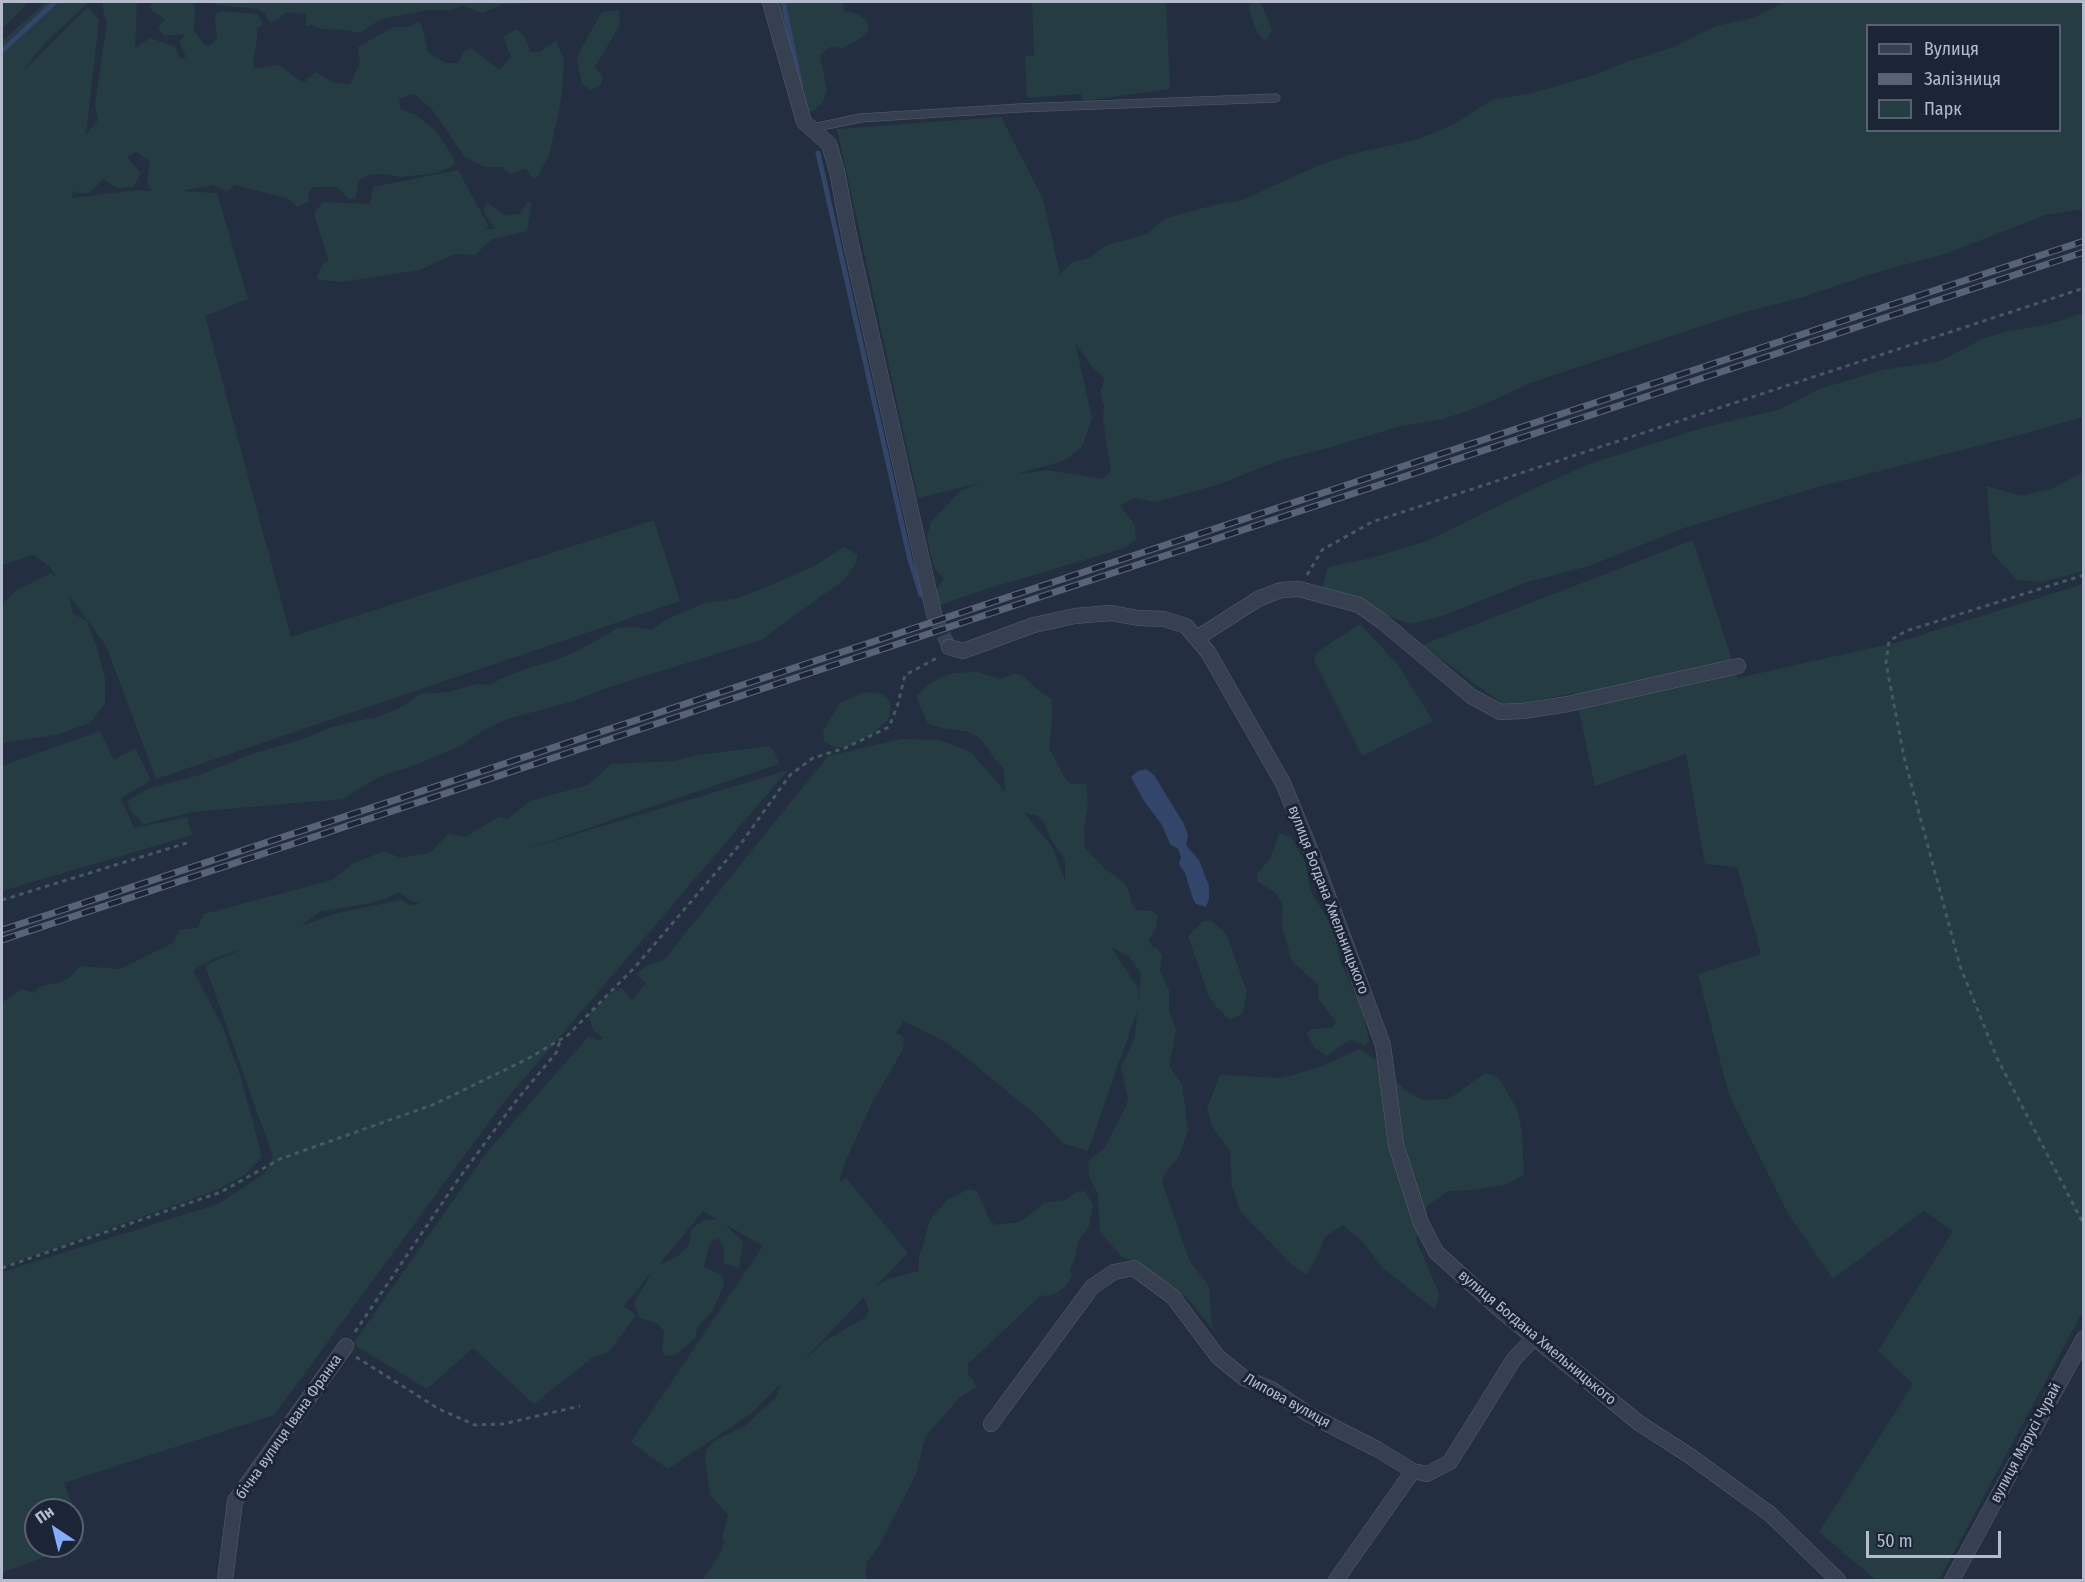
<!DOCTYPE html>
<meta charset="utf-8">
<style>
body{margin:0}
#map{position:relative;width:2085px;height:1582px;overflow:hidden;background:#232e41;font-family:"Fira Sans Condensed",sans-serif}
canvas{display:block}
.frame{position:absolute;inset:0;border:3px solid #b3bbcc;pointer-events:none}
.legend{position:absolute;left:1866px;top:24px;width:195px;height:108px;box-sizing:border-box;background:#1c2536;border:2px solid #586172;margin:0;padding:8px 10px;list-style:none;font-size:18px;color:#b3bbcc}
.legend li{display:flex;align-items:center;gap:12px;height:30px}
.legend b{width:30px;border:2px solid #586172}
.north{position:absolute;left:24px;top:1498px;width:60px;height:60px;box-sizing:border-box;background:#1c2536;border:2px solid #586172;border-radius:50%;rotate:325deg;font-size:16px;font-weight:700;line-height:24px;text-align:center;color:#b3bbcc}
.north::after{content:'';display:block;margin:auto;width:21px;height:27px;background:#85acff;clip-path:polygon(50% 0,100% 100%,50% 72%,0 100%)}
.scale{position:absolute;left:1866px;top:1531px;width:135px;height:27px;box-sizing:border-box;border:3px solid #b3bbcc;border-top:0;padding-left:8px;font-size:18px;line-height:21px;white-space:nowrap;color:#b3bbcc;-webkit-text-stroke:4px #1c2536;paint-order:stroke}
</style>
<div id="map">
<canvas width="2085" height="1582"></canvas>
<div class="frame"></div>
<ul class="legend">
<li><b style="height:8px;background:#374051"></b>Вулиця</li>
<li><b style="height:8px;background:#596378"></b>Залізниця</li>
<li><b style="height:16px;background:#253d42"></b>Парк</li>
</ul>
<div class="north">Пн</div>
<div class="scale">50 m</div>
</div>
<script>
const g = document.querySelector('canvas').getContext('2d');
g.lineJoin = 'round';
function fill(path, color) { g.fillStyle = color; g.fill(path, 'evenodd'); }
const shape = rows => new Path2D(rows.map(r => 'M' + r).join(''));
function stroke(path, color, width, dash) { g.strokeStyle = color; g.lineWidth = width; g.lineCap = dash ? 'butt' : 'round'; g.setLineDash(dash || []); g.stroke(path); }
function write(font, color, halo, rows, align = 'center') {
  g.font = font + ' "Fira Sans Condensed",sans-serif'; g.lineWidth = 6; g.setLineDash([]); g.textBaseline = 'middle'; g.strokeStyle = halo; g.fillStyle = color; for (const [text, x, y, turn = 0] of rows) {
    g.save(); g.translate(x, y); g.rotate((+turn || 0) * Math.PI / 180); g.textAlign = isNaN(turn) ? turn : align; if (halo) g.strokeText(text, 0, 0); g.fillText(text, 0, 0); g.restore();
  }
}
fill(shape([
 [2,2,29,2,2,29],
 [46,2,89,2,45,43,21,73,88,7,99,20,86,135,98,120,95,103,107,23,103,9,103,2,137,2,135,48,150,38,174,46,181,59,186,57,179,42,185,34,164,36,158,27,165,19,151,10,151,4,154,2,193,2,195,10,194,31,204,44,209,45,214,42,217,37,215,18,216,13,221,11,258,14,263,24,257,28,257,40,253,60,254,69,279,65,303,83,316,72,334,83,350,84,360,63,358,47,393,27,409,27,418,22,422,26,428,52,445,63,458,63,463,53,471,48,499,70,511,57,503,37,517,29,525,37,530,52,540,52,556,41,564,60,562,95,549,156,537,177,533,179,526,169,510,174,502,167,485,167,465,157,431,108,414,94,399,99,400,109,416,115,436,131,454,158,455,163,451,167,436,173,401,177,383,174,368,175,359,180,355,199,349,199,337,187,314,187,309,191,308,202,297,207,289,199,235,185,227,192,212,185,181,191,217,193,248,299,205,316,291,637,654,520,680,601,156,779,106,646,69,595,73,614,87,621,97,648,105,678,105,703,90,723,56,735,2,743,2,604,17,590,51,573,56,577,49,566,33,555,2,565,2,41],
 [136,152,150,161,147,182,152,191,137,190,71,198,74,190,77,193,89,193,104,179,117,188,133,187,141,173,127,157],
 [213,2,525,2,519,5,503,4,483,13,463,6,452,10,429,10,381,19,360,33,346,30,322,29,312,25,306,26,306,14,286,12,277,20,270,23,265,14,258,9,217,5],
 [769,2,843,2,844,11,858,14,868,23,868,30,864,35,854,42,843,48,830,47,820,55,827,90,823,102,813,111,801,112,790,72,772,44],
 [1032,2,1166,2,1170,89,1083,101,1081,94,1027,98,1025,57,1034,55],
 [1250,2,1261,2,1272,30,1268,39,1263,40,1255,28,1249,9],
 [1785,2,2083,2,2083,209,2045,215,1945,254,1881,271,1803,297,1735,315,1530,383,1479,407,1443,419,1397,427,1332,447,1277,461,1217,485,1155,502,1135,498,1120,505,1135,525,1136,540,1124,548,983,590,940,605,935,591,944,579,934,568,930,553,927,537,931,522,960,491,980,483,918,498,837,129,1001,117,1043,199,1060,274,1073,262,1089,258,1107,245,1147,234,1164,219,1214,205,1242,200,1317,166,1352,154,1419,139,1454,124,1492,100,1532,93,1598,74,1626,62,1674,47,1716,26,1753,18],
 [1868,26,2060,26,2060,130,1868,130],
 [1075,342,1093,368,1105,379,1100,392,1104,406,1103,419,1111,471,1102,479,1047,470,1013,475,1063,461,1082,447,1092,418],
 [619,10,620,25,595,67,603,77,601,85,591,90,582,84,577,59,583,45,602,12],
 [458,170,489,227,484,229,495,229,483,211,487,202,505,216,521,213,527,202,532,203,527,231,492,239,475,255,454,254,420,270,341,282,316,279,324,262,329,262,314,213,323,202,370,204,373,187],
 [2083,313,2083,417,2008,438,1814,488,1684,528,1589,566,1527,582,1442,616,1410,624,1366,608,1322,589,1328,567,1371,558,1427,541,1535,488,1592,463,1706,427,1781,409,1819,389,1883,370,1941,361,1982,339,2008,331,2046,325],
 [2083,472,2083,571,2042,582,2017,580,1992,553,1987,486,2021,496,2053,488],
 [1693,540,1738,678,1899,642,2083,584,2083,1311,1939,1580,1876,1580,1819,1532,1913,1384,1878,1351,1953,1231,1924,1211,1833,1279,1787,1212,1729,1095,1698,974,1761,954,1737,867,1705,864,1686,754,1595,786,1575,693,1505,706,1422,645],
 [844,547,858,555,856,563,845,579,761,640,603,689,574,701,507,719,482,731,462,745,418,764,379,777,342,799,192,812,144,824,130,810,127,801,150,788,200,775,246,756,306,738,329,728,356,721,378,717,398,709,420,694,448,692,477,684,491,685,500,679,531,667,562,658,587,646,618,628,636,627,652,630,663,621,704,603,735,599,774,584,816,565],
 [1360,624,1398,665,1433,721,1362,756,1314,660,1317,652],
 [977,672,1000,679,1014,674,1022,675,1039,691,1052,700,1052,722,1049,748,1066,780,1071,784,1086,784,1088,804,1084,827,1085,848,1105,869,1124,882,1128,889,1132,904,1137,910,1152,911,1158,915,1156,928,1149,940,1152,947,1158,949,1162,956,1160,971,1169,990,1169,1012,1173,1019,1176,1031,1169,1066,1182,1084,1188,1130,1179,1156,1165,1174,1162,1182,1190,1262,1209,1286,1212,1325,1216,1333,1185,1296,1172,1293,1135,1261,1122,1257,1100,1232,1098,1195,1089,1176,1088,1161,1105,1147,1126,1106,1128,1098,1121,1067,1135,1038,1137,1011,1088,1151,1063,1143,1036,1115,948,1043,904,1021,896,1033,901,1035,905,1040,902,1051,872,1103,844,1165,839,1183,846,1178,908,1253,875,1287,888,1279,919,1271,919,1257,930,1220,947,1200,969,1189,977,1191,990,1221,997,1225,1020,1222,1044,1203,1065,1200,1076,1192,1084,1191,1093,1204,1089,1226,1077,1243,1076,1256,1070,1269,1072,1276,1064,1288,1053,1295,1040,1296,968,1364,968,1375,974,1380,976,1387,959,1398,925,1437,916,1474,879,1546,866,1563,866,1577,870,1580,702,1580,722,1551,724,1543,722,1537,728,1515,710,1495,705,1458,707,1449,717,1439,745,1426,775,1398,782,1382,752,1413,668,1469,631,1442,763,1246,725,1224,743,1242,739,1268,724,1264,724,1248,718,1238,710,1243,704,1267,722,1275,724,1285,713,1310,697,1328,695,1339,675,1355,665,1356,662,1352,664,1331,658,1324,640,1318,634,1303,652,1272,624,1306,636,1315,608,1353,593,1357,534,1404,473,1348,427,1389,353,1344,487,1152,589,1036,600,1041,604,1036,601,1037,594,1031,588,1016,591,1012,614,991,622,988,632,1001,646,983,636,975,647,965,664,960,828,756,901,739,939,740,971,752,1005,792,1004,769,994,758,981,739,969,732,942,728,928,724,916,696,927,686,941,677,955,673],
 [1024,813,1038,816,1043,821,1052,841,1065,860,1065,881,1053,848],
 [1111,947,1129,956,1141,974,1138,1005,1138,988],
 [703,1211,717,1219,704,1220,691,1229,689,1245,678,1256,659,1265],
 [864,1297,869,1310,866,1317,825,1341,802,1362],
 [865,692,882,694,889,701,891,706,889,718,873,734,846,747,835,747,824,742,823,731,840,703],
 [100,731,114,760,135,748,151,780,121,798,134,828,187,817,192,835,2,891,2,766],
 [769,746,775,753,779,764,520,851,788,770,503,1103,274,1415,64,1483,84,1542,2,1573,2,1272,218,1204,265,1173,273,1157,205,965,245,948,215,958,193,970,224,1030,242,1081,262,1157,243,1176,217,1190,2,1267,2,1004,3,1002,22,989,34,993,41,986,58,983,68,979,80,966,120,969,173,943,179,930,197,928,204,914,332,880,352,864,384,851,401,858,430,853,448,834,465,837,499,817,508,819,530,801,588,785,611,764,674,761,699,755],
 [400,892,409,900,420,904,410,905,401,900,337,913,301,926,321,911,367,904,382,900],
 [36,1510,72,1510,72,1546,36,1546],
 [1279,833,1291,837,1305,862,1311,892,1333,928,1341,963,1362,1009,1369,1041,1365,1046,1351,1039,1327,1056,1315,1048,1307,1035,1310,1029,1331,1028,1336,1023,1319,999,1318,985,1292,961,1282,928,1283,906,1276,893,1257,881,1257,874,1270,859],
 [1211,920,1227,935,1247,992,1243,1013,1230,1020,1215,1005,1208,995,1188,936,1203,921],
 [1360,1049,1376,1060,1405,1090,1422,1100,1449,1099,1485,1073,1498,1077,1517,1109,1522,1132,1524,1174,1508,1184,1473,1190,1448,1191,1427,1206,1416,1240,1439,1293,1435,1310,1382,1267,1363,1242,1343,1225,1325,1237,1315,1261,1306,1275,1292,1265,1240,1211,1232,1187,1230,1151,1212,1126,1207,1109,1220,1075,1283,1078,1320,1067]
]), '#253d42');
fill(shape([
 [1146,769,1154,775,1184,824,1188,835,1186,845,1199,860,1209,886,1209,899,1206,907,1196,904,1193,899,1185,873,1179,864,1181,857,1178,849,1170,844,1162,825,1144,801,1131,777,1138,771]
]), '#334568');
stroke(shape([
 [783,2,801,87],
 [2,51,55,2],
 [818,153,910,560,921,595]
]), '#334568', 5);
stroke(shape([
 [934,614,949,647]
]), '#394356', 15, [15, 8]);
const lane = shape([
 [813,128,860,118,1019,108,1276,98]
]);
const street = shape([
 [770,2,804,122,829,144,837,171,849,235,934,614],
 [1197,638,1258,599,1281,590,1299,589,1359,605,1383,622,1471,696,1500,712,1523,711,1568,704,1738,666],
 [949,647,963,651,1034,625,1075,616,1111,613,1138,618,1164,619,1186,626,1208,652,1283,783,1317,866,1383,1045,1396,1145,1421,1223,1436,1252,1499,1309,1639,1423,1690,1456,1770,1514,1838,1580],
 [991,1424,1092,1287,1114,1272,1134,1268,1173,1297,1218,1357,1244,1378,1271,1389,1308,1414,1377,1449,1413,1471,1336,1580],
 [1413,1471,1427,1474,1450,1462,1514,1359,1534,1338],
 [225,1580,235,1501,346,1346],
 [1952,1580,2084,1338]
]);
stroke(lane, '#555e6f', 9);
stroke(street, '#555e6f', 16);
stroke(shape([
 [1307,575,1322,550,1372,522,2084,288],
 [2084,575,1906,631,1889,641,1886,663,1904,757,1960,966,1997,1058,2084,1225],
 [2,900,190,842],
 [2,1268,221,1192,280,1159,435,1104,529,1058,568,1035,635,967,742,842,790,775,813,758,845,748,889,727,898,704,905,675,939,657],
 [355,1332,457,1181,516,1101,556,1053,560,1041],
 [356,1357,439,1409,475,1425,503,1424,580,1406]
]), '#435a5f', 3, [4.5, 4.5]);
stroke(lane, '#374051', 8);
stroke(street, '#374051', 15);
const rail = shape([
 [2,930,2084,241],
 [2,940,2084,252]
]);
stroke(rail, '#596378', 7);
stroke(rail, '#1c2536', 4.5, [14]);
write('15px', '#b3bbcc', '#1c2536', [
 ["вулиця Богдана Хмельницького",1328,900,69],
 ["вулиця Богдана Хмельницького",1537,1338,40],
 ["Липова вулиця",1287,1401,29],
 ["бічна вулиця Івана Франка",289,1427,-55],
 ["вулиця Марусі Чурай",2026,1443,-62]
]);
</script>
